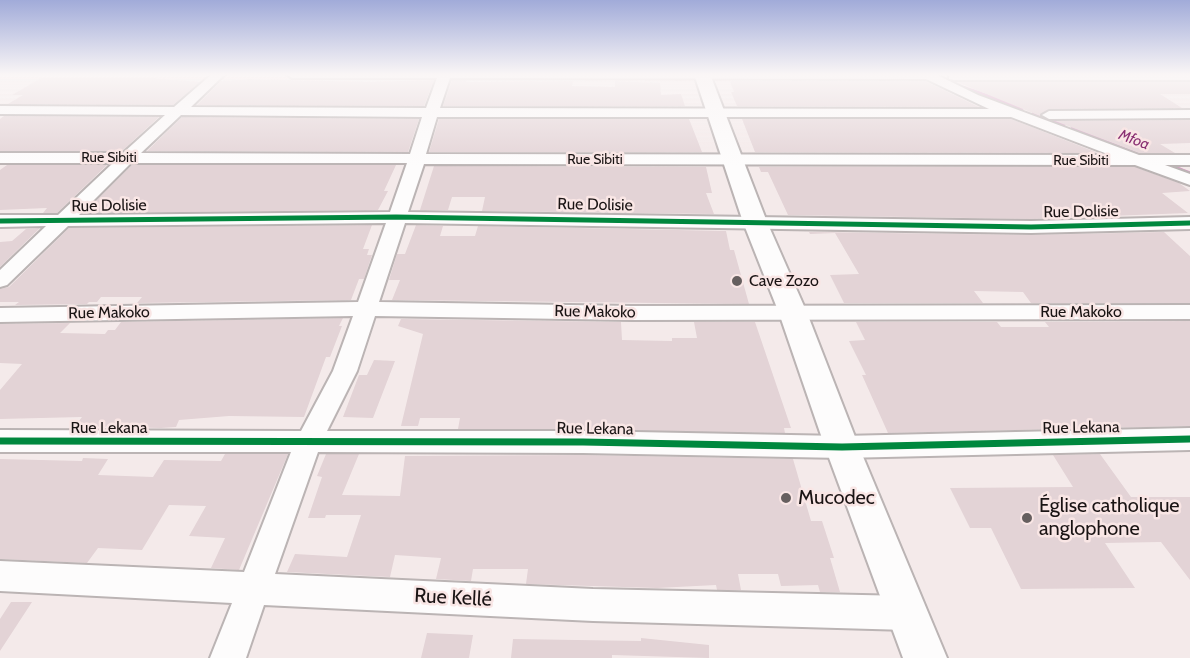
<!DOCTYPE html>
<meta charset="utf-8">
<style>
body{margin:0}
canvas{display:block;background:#f4eaea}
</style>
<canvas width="1190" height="658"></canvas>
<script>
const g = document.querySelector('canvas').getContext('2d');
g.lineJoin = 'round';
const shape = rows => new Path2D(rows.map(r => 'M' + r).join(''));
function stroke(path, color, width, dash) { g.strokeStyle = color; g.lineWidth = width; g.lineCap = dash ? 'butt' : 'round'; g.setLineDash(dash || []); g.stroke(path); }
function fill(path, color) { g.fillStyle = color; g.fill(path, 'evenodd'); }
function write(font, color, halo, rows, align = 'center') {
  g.font = font + ' Cabin,sans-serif'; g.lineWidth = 5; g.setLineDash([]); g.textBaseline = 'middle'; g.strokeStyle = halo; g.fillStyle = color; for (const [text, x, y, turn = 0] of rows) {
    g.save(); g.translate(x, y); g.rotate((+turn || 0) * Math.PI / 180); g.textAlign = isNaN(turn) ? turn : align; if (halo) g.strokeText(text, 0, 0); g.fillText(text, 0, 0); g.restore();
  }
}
stroke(shape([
 [955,85,1022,108],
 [1034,113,1064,124],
 [1073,128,1139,155],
 [1174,168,1181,170]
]), '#d69ec3', 4);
stroke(shape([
 [1177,169,1190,174]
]), '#d69ec3', 5);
fill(shape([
 [41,78,153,78,200,82,173,105,8,104,23,95,12,95],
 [250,79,369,82,434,80,424,106,197,105,221,81],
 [452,80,467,80,466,82,573,81,572,86,615,87,615,81,660,83,661,95,681,94,685,106,443,106],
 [730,81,925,81,979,107,737,106,731,92,734,92],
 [957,82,1190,82,1190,94,1160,94,1182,108,1049,109,1040,116],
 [4,116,159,117,122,151,0,151,0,119],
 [182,117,419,119,408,152,147,151],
 [439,119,689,119,702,152,429,152],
 [742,119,1011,119,1098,153,755,152],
 [1190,120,1190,143,1160,144,1175,153,1139,153,1055,121],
 [7,165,107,165,57,213,43,213,47,208,0,210,0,170],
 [132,165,396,165,384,191,388,191,378,210,84,213],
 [434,166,706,167,712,193,706,193,714,214,482,211,485,197,452,197,448,210,420,210],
 [759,167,1135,167,1179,183,1190,191,1162,193,1188,213,1031,219,788,215,768,172,761,172],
 [372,225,363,249,369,249,367,255,372,255,364,279,359,279,351,300,137,303,142,297,101,297,97,302,89,302,87,304,15,305,19,302,0,302,0,289,9,287,69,228],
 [416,225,443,226,440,236,475,236,478,226,726,231,730,250,734,250,749,304,392,300,400,280,389,280,397,254,405,254],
 [40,228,0,267,0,242,12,241,26,229],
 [809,232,1031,235,1164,232,1190,256,1190,303,1031,303,1023,292,974,291,983,303,844,303,830,275,859,274,835,233,810,234],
 [343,318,339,326,342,326,330,357,326,357,304,417,229,416,179,420,176,427,161,428,75,426,82,417,0,419,0,390,22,364,0,363,0,324,70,323,60,333,105,334,108,330,115,330,121,322],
 [401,319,621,322,622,340,672,341,672,338,697,338,694,322,755,322,791,428,784,428,785,433,458,429,460,418,420,418,418,426,401,426,423,334,398,326],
 [1190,321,1190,426,888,433,862,375,866,375,849,341,865,340,856,322,997,322,1001,327,1049,327,1045,322],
 [374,360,395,361,373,418,343,417,359,375,367,375],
 [225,454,288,454,239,570,211,568,225,538,189,536,206,506,169,505,142,550,98,548,87,563,0,559,0,459,82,461,83,458,108,459,98,475,153,477,164,460,221,461],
 [326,454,359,454,342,495,400,496,405,456,583,455,793,459,811,521,822,521,834,558,830,558,840,592,820,592,818,585,781,586,778,574,738,574,741,590,717,590,716,585,657,588,526,584,528,569,473,569,471,581,436,579,441,558,395,555,390,577,287,572,295,554,347,557,361,515,326,515,325,518,308,518,322,477,317,476],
 [1100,454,1131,497,1190,497,1190,580,1161,542,1105,543,1135,588,1021,589,991,528,970,528,950,488,1073,487,1053,455],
 [11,602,32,602,0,651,0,619],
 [427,633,473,635,469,658,421,658],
 [641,638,709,645,709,658,612,655,612,658,511,658,513,639,641,641]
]), '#e3d3d6');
const minor = shape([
 [212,74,225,74,191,107,426,108,437,78,292,78,286,74,935,74,978,95,1139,155,1190,155,1190,165,1165,165,1190,174,1190,185,1135,165,424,164,408,212,1031,221,1190,217,1190,229,1031,233,405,223,379,302,632,306,1190,305,1190,319,632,320,375,316,357,371,327,431,583,431,842,436,1190,428,1190,450,842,458,583,453,318,452,275,574,593,589,907,596,919,601,924,613,919,625,907,630,593,621,264,605,246,658,210,658,232,603,0,591,0,561,244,572,291,452,0,452,0,430,301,431,333,371,353,316,0,322,0,308,358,302,386,223,68,226,7,285,0,287,0,270,46,226,0,227,0,215,58,215,113,163,0,163,0,153,123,153,165,115,0,114,0,106,174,107,212,74],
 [450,78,926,79,989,109,440,108,450,78],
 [181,115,422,117,410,154,141,153,181,115],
 [437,117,1011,117,1110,155,426,154,437,117],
 [131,163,407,163,390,212,79,215,131,163],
 [949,74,1190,74,1190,80,954,80,949,79,949,74],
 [1190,110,1190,118,1049,119,1042,115,1049,111,1190,110]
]);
const major = shape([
 [694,74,710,74,767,222,807,313,859,447,947,658,903,658,825,447,779,313,743,222,694,74]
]);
stroke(minor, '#bbb4b4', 4);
stroke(major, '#bbb4b4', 4);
fill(minor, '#fdfcfc');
fill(major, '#fdfcfc');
stroke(shape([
 [0,221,396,217,1031,227,1190,223]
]), '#00873e', 5);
stroke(shape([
 [0,441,583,442,842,447,1190,439]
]), '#00873e', 7);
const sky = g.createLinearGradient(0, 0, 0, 166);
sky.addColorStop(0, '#a1abd9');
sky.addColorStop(0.45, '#faf6f6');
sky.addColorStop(1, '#faf6f600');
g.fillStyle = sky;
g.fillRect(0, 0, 1190, 166);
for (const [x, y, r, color] of [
 [737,281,6,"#665f5f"],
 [786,498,6,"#665f5f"],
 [1027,518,6,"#665f5f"]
]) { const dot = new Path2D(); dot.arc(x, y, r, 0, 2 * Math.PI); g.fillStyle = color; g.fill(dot); stroke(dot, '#f9e6e5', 2); }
write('14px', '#1a1414', '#f9e6e5', [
 ["Rue Sibiti",109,158],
 ["Rue Sibiti",595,160],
 ["Rue Sibiti",1081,161]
]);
write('italic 15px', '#892f72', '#f9e6e5', [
 ["Mfoa",1134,140,21]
]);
write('16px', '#1a1414', '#f9e6e5', [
 ["Rue Dolisie",595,205,1],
 ["Rue Dolisie",109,206,-1],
 ["Rue Dolisie",1081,212,-1],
 ["Rue Makoko",595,312,1],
 ["Rue Makoko",1081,312],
 ["Rue Makoko",109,313,-1],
 ["Rue Lekana",109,428],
 ["Rue Lekana",1081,428,-1],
 ["Rue Lekana",595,429,1]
]);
write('16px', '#1a1414', '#f9e6e5', [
 ["Cave Zozo",749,281]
], 'left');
write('20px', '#1a1414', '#f9e6e5', [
 ["Mucodec",798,498],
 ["Église catholique",1039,506],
 ["anglophone",1039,529]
], 'left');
write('20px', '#1a1414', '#f9e6e5', [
 ["Rue Kellé",453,598,3]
]);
</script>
